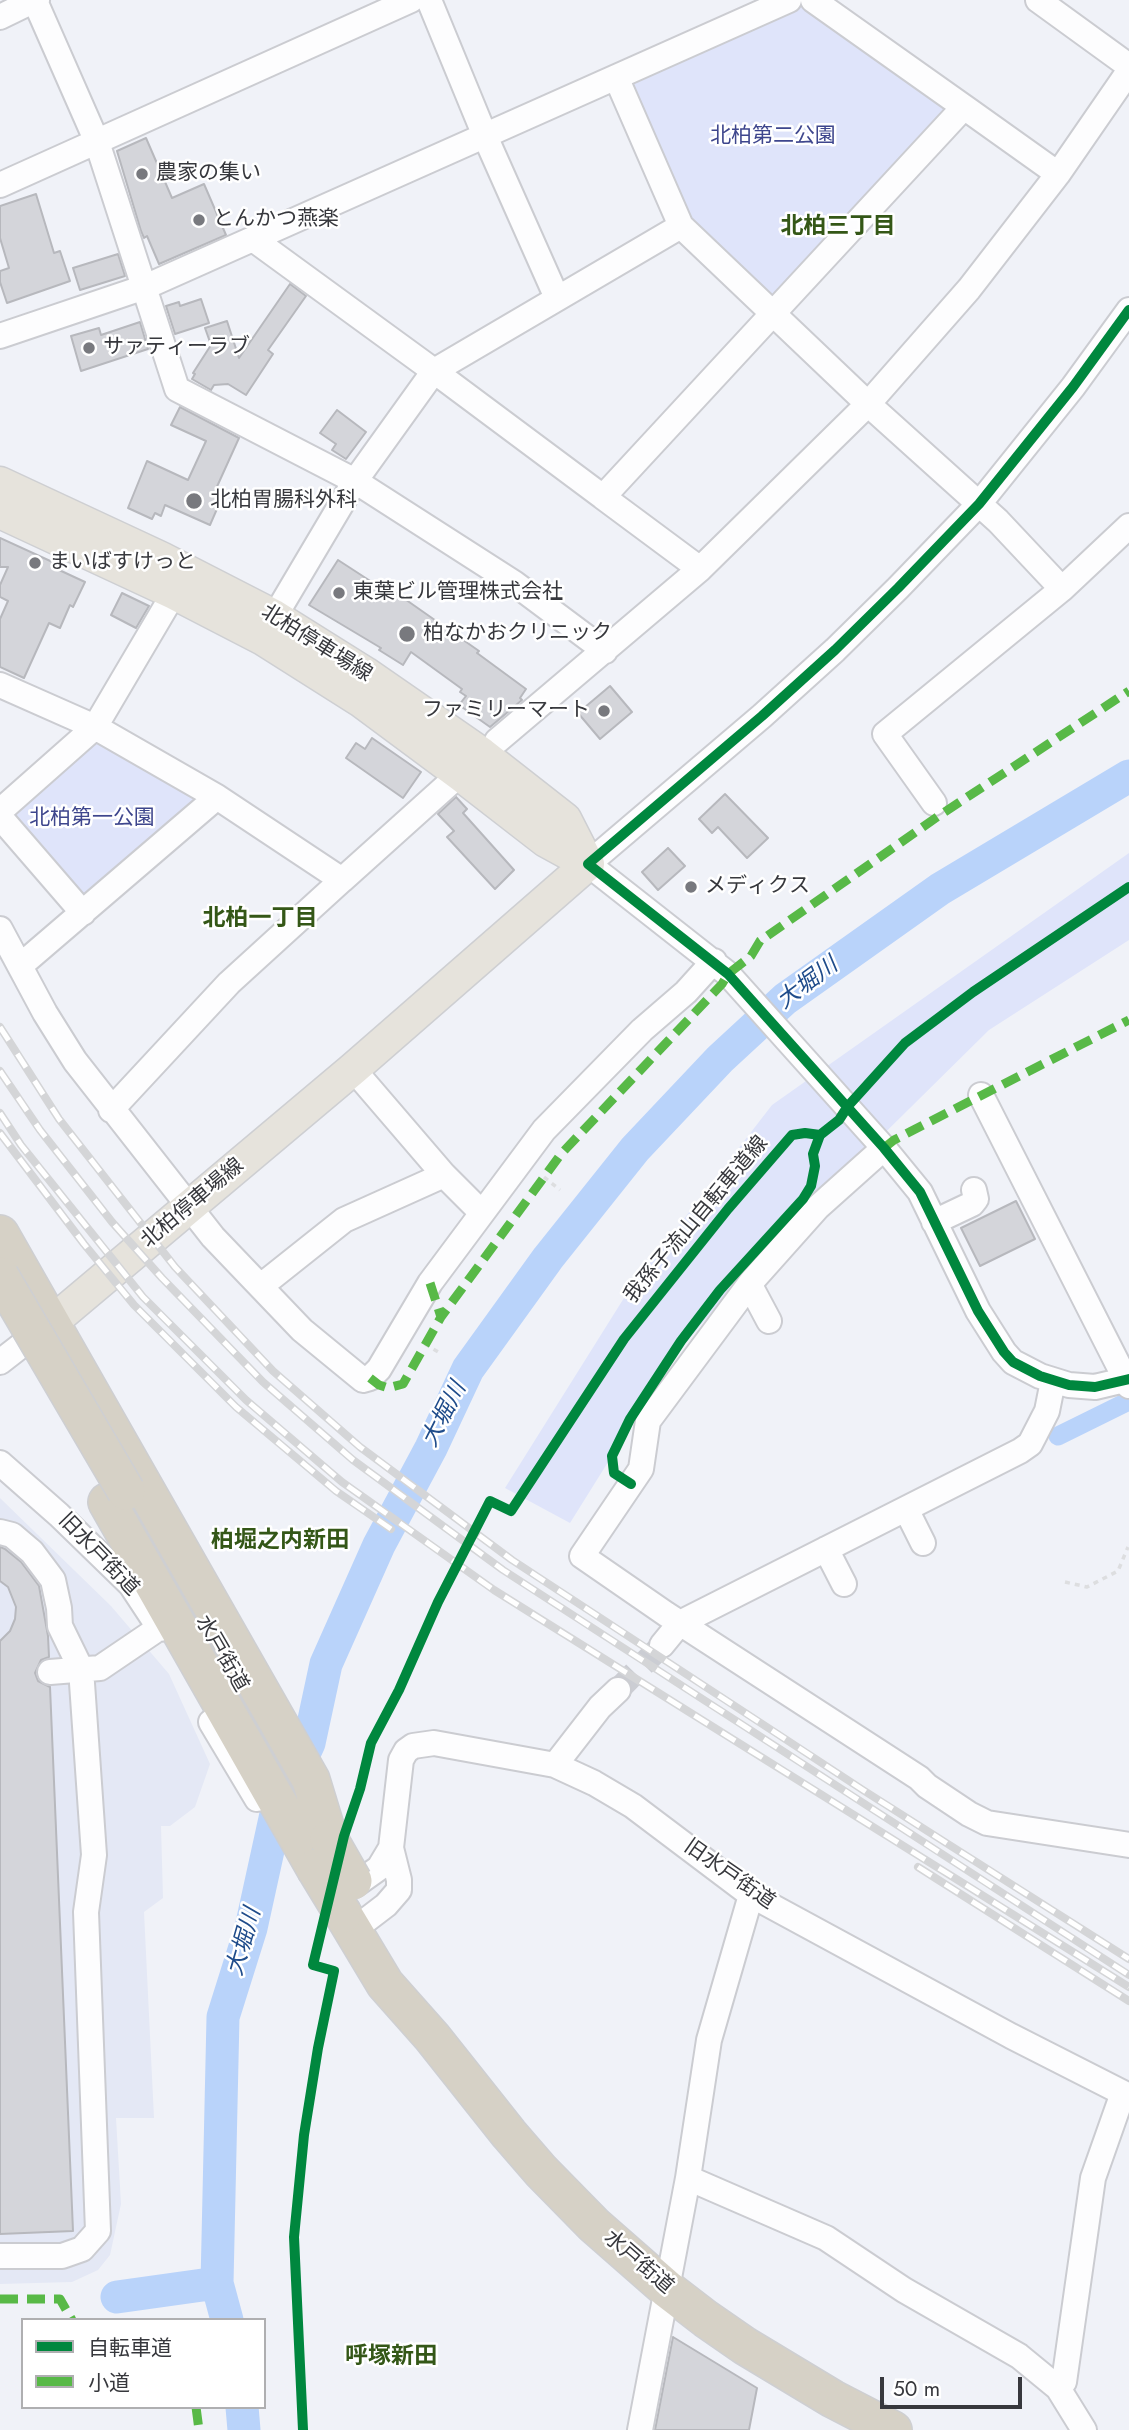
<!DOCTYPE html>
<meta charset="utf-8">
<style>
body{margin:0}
#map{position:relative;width:1129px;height:2430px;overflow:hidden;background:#f0f2f8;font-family:Jost,"Noto Sans JP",sans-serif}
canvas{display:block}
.legend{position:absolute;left:21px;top:2318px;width:245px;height:91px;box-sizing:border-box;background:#fff;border:2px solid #afafb1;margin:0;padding:9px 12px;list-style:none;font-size:21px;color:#37383d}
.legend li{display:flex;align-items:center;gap:14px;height:35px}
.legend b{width:35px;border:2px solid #afafb1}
.scale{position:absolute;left:880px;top:2377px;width:142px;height:32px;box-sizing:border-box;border:4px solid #37383d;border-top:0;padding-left:9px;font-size:21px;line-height:24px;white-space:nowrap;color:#37383d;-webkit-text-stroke:5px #fff;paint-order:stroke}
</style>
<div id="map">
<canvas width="1129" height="2430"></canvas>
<ul class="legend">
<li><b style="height:9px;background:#00873e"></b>自転車道</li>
<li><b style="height:9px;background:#58b947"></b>小道</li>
</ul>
<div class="scale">50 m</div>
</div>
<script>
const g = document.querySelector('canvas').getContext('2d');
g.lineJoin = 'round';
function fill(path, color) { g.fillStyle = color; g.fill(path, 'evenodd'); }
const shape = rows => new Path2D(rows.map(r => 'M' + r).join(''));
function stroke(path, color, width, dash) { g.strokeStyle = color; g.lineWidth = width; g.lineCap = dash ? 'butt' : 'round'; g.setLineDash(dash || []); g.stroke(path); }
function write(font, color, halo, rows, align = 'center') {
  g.font = font + ' Jost,"Noto Sans JP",sans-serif'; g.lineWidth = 5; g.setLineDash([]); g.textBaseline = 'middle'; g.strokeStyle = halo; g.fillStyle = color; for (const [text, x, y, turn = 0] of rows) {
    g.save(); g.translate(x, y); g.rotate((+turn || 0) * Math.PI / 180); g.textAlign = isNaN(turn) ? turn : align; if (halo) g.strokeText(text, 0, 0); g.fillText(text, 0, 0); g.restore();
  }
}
fill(shape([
 [0,1498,111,1606,169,1674,210,1764,195,1807,170,1826,161,1826,163,1898,144,1912,154,2118,116,2118,121,2204,110,2255,98,2270,72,2282,0,2284]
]), '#e4e8f5');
fill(shape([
 [798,4,809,6,946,105,946,114,777,297,767,297,688,221,629,87,632,80],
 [93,743,102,744,197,794,198,802,85,899,12,813],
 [1129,853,1129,940,989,1030,752,1264,673,1358,570,1523,505,1488,629,1290,772,1105]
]), '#dfe4fa');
stroke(shape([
 [1058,1436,1129,1401]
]), '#b9d3fa', 19);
stroke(shape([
 [117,2297,217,2283],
 [227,2320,217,2283,223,2017,251,1928,276,1814,309,1743,326,1664,379,1545,431,1448,468,1369,548,1258,635,1149,720,1059,785,999,940,889,1129,776],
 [242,2407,244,2430]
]), '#b9d3fa', 33);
const building = shape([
 [146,138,172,198,204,184,226,235,159,264,147,236,144,238,141,231,117,151,146,138],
 [36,194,54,253,60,251,70,281,7,303,0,282,0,271,9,268,0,238,0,206,36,194],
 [118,254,125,276,80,290,73,268,118,254],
 [290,284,306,296,268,350,273,354,246,395,228,384,214,385,211,390,192,379,195,374,193,373,211,345,205,328,227,321,239,358,290,284],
 [201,299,209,323,175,334,166,306,179,302,180,306,201,299],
 [140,322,148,349,81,371,71,336,99,328,101,335,140,322],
 [180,407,239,438,215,491,223,495,210,525,165,505,161,516,155,513,152,519,128,508,147,461,188,480,206,441,171,425,180,407],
 [337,410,366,432,346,459,332,450,336,444,320,433,337,410],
 [0,538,59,565,57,569,85,582,73,607,70,605,60,628,49,623,24,678,0,667,0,619,8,601,0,597,0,585,8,567,0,567,0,538],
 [338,560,378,586,380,583,402,597,479,651,477,653,526,689,520,698,522,700,490,727,459,705,466,696,460,692,462,689,411,652,403,665,379,650,381,648,309,605,338,560],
 [122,593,149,606,136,628,111,615,122,593],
 [610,686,632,712,600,739,578,713,610,686],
 [372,738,421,772,403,798,346,758,356,743,365,749,372,738],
 [725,794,768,838,747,858,718,827,712,833,699,819,725,794],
 [456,797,467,809,463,813,514,870,495,889,447,837,454,831,438,814,456,797],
 [668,848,685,866,658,890,642,872,668,848],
 [1016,1201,1035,1239,980,1266,961,1228,1016,1201],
 [0,1547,5,1549,21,1562,39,1586,48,1636,49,1657,41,1660,35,1673,38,1681,50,1687,73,2231,0,2234,0,1641,10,1631,15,1619,16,1607,8,1587,0,1581,0,1547],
 [673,2337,757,2388,749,2430,655,2430,673,2337]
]);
fill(building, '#d4d5da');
stroke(building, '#b7b8bd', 2);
stroke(shape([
 [618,1690,662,1645]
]), '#cbcdd3', 24, [24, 12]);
const minor = shape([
 [37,0,35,1,97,142,177,389,355,481,514,583,605,651],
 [429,0,485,136,557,298],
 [1038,0,1129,66],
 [0,17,35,0],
 [964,107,1058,174,969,289,868,404,998,521,1062,589],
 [1058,174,1129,71],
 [0,185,411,0],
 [681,226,868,404,700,569],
 [253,239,434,371,681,226,616,77],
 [1129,310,1073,387,979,504,898,588,835,650,762,716,588,864,728,974,884,1148,920,1192,978,1311,1004,1352,1013,1362,1040,1376,1069,1385,1095,1387,1129,1379],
 [0,336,145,287,789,0],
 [266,631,355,481,434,371,603,497],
 [0,685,95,727,217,797,342,880,229,983,111,1110],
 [497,741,700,569,603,497,964,107,813,0],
 [934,803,885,734,1062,589,1129,526],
 [0,811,95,727,174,593],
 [0,817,83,913],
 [342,880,451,782],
 [0,929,45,1013,75,1061,213,1237,302,1330,363,1380,370,1378,379,1369,430,1283,544,1130,642,1030,686,992,714,961],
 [20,966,217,797],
 [353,1069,444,1175,482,1213],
 [981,1095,1129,1386],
 [884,1148,818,1207,752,1281,648,1421,641,1469,582,1556,666,1614,919,1778,927,1786,969,1814,987,1823,1129,1845],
 [934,1222,972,1204,976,1199,974,1190],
 [261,1286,344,1220,444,1175],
 [748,1287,753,1291,769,1321],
 [0,1362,45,1327],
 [0,1463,59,1515,131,1585,160,1629],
 [906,1509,923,1543],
 [0,1532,12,1535,32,1552,53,1580,59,1608,60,1626,81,1669,94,1855,86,1912,98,2231,82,2249,62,2256,0,2256],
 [826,1549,844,1584],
 [662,1645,680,1623,1020,1451,1030,1444,1047,1411,1053,1381],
 [50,1672,100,1668,159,1628],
 [211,1722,257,1799],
 [555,1765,600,1707,618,1690],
 [355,1885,379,1868,391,1848],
 [352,1931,386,1905,399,1890,399,1880,391,1848,401,1760,406,1751,413,1746,434,1743,555,1765,594,1783,633,1806,751,1895,1011,2036,1129,2096],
 [688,2178,826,2238,904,2290,1019,2356,1058,2388,1084,2430],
 [1058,2388,1064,2382,1093,2178,1123,2093],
 [640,2430,688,2178,709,2040,751,1895]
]);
const major = shape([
 [0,483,161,558,274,616,365,673,482,754,565,819,588,864],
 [0,512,174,593,263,639,361,701,462,776,546,841,588,864],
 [51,1323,353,1069,588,864]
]);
const highway = shape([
 [0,1234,311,1780,329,1839],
 [107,1502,315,1868],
 [343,1914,385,1984,432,2037,509,2134,541,2171,594,2225,667,2289,706,2319,745,2346,833,2399,893,2430]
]);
stroke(minor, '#cbccd1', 28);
stroke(major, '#cecfd2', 35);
stroke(highway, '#cecfd2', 40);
stroke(shape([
 [544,1177,560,1190],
 [425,1344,440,1353],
 [1065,1582,1087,1587,1118,1571,1128,1547],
 [351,1815,371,1743,399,1690,438,1602,490,1501,511,1511],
 [322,1930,313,1965,334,1971]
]), '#dddee0', 3.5, [5, 5]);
stroke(minor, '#fdfdfe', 24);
stroke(major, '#e6e3dc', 32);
stroke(highway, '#d6d1c6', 37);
const rail = shape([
 [0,1027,59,1119,175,1267,273,1371,360,1447,512,1560,866,1792,1129,1959],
 [0,1071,40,1130,112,1222,162,1278,263,1382,353,1460,503,1570,1129,1975],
 [0,1113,21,1145,143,1297,246,1400,342,1482,494,1590,1129,1987],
 [0,1133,84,1244,134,1305,236,1407,336,1491,391,1529],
 [918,1867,1129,2001]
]);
stroke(rail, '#d4d5d7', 8);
stroke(rail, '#fff', 5, [16]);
const highwayBridge = shape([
 [0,1276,126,1491],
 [329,1839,353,1881],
 [315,1868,343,1914]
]);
stroke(highwayBridge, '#cecfd2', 40, []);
stroke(highwayBridge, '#d6d1c6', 37);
stroke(shape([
 [884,1148,894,1140,1129,1020],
 [430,1283,441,1317,561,1154,722,984,728,974,751,956,760,941,940,815,1129,691],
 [370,1378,379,1385,388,1388,403,1384,441,1317],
 [0,2299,60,2299,72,2320],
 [196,2407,199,2430]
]), '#58b947', 9, [18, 9]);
stroke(shape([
 [1129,310,1073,387,979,504,898,588,835,650,762,716,588,864,728,974,884,1148,920,1192,978,1311,1004,1352,1013,1362,1040,1376,1069,1385,1095,1387,1129,1379],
 [631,1484,614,1473,612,1456,630,1419,681,1341,720,1290,803,1199,811,1186,815,1166,813,1154,820,1135],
 [303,2430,294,2237,304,2135,318,2048,334,1971,313,1965,344,1836,360,1789,371,1743,399,1690,438,1602,490,1501,511,1511,624,1339,728,1209,792,1135,805,1133,820,1135,839,1120,848,1106,905,1043,973,992,1129,887]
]), '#00873e', 10);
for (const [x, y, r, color] of [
 [142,174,7,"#78797e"],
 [199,220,7,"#78797e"],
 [89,348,7,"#78797e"],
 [194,501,9,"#78797e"],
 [35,563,7,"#78797e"],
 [339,593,7,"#78797e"],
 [407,634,9,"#78797e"],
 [604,711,7,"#78797e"],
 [691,887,7,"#78797e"]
]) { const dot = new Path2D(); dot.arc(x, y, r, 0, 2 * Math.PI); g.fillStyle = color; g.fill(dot); stroke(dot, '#fff', 2.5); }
write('21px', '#3e468d', '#fff', [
 ["北柏第二公園",773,137],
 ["北柏第一公園",92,819]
]);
write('21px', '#37383d', '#fff', [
 ["農家の集い",156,174],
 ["とんかつ燕楽",213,220],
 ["サァティーラブ",103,348],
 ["北柏胃腸科外科",210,501],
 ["まいばすけっと",49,563],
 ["東葉ビル管理株式会社",353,593],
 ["柏なかおクリニック",423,634],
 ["ファミリーマート",590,711,"right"],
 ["メディクス",705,887]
], 'left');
write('21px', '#37383d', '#fff', [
 ["北柏停車場線",316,644,32],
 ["北柏停車場線",193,1204,-40],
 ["我孫子流山自転車道線",697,1220,-50],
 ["旧水戸街道",98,1555,46],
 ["水戸街道",221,1654,60],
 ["旧水戸街道",729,1875,35],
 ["水戸街道",638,2263,41]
]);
write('bold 23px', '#345717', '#fff', [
 ["北柏三丁目",838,227],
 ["北柏一丁目",260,919],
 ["柏堀之内新田",280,1541],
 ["呼塚新田",391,2357]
]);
write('italic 23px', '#1f4c8b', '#fff', [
 ["大堀川",808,984,-37],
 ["大堀川",445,1415,-63],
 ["大堀川",245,1942,-74]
]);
</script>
